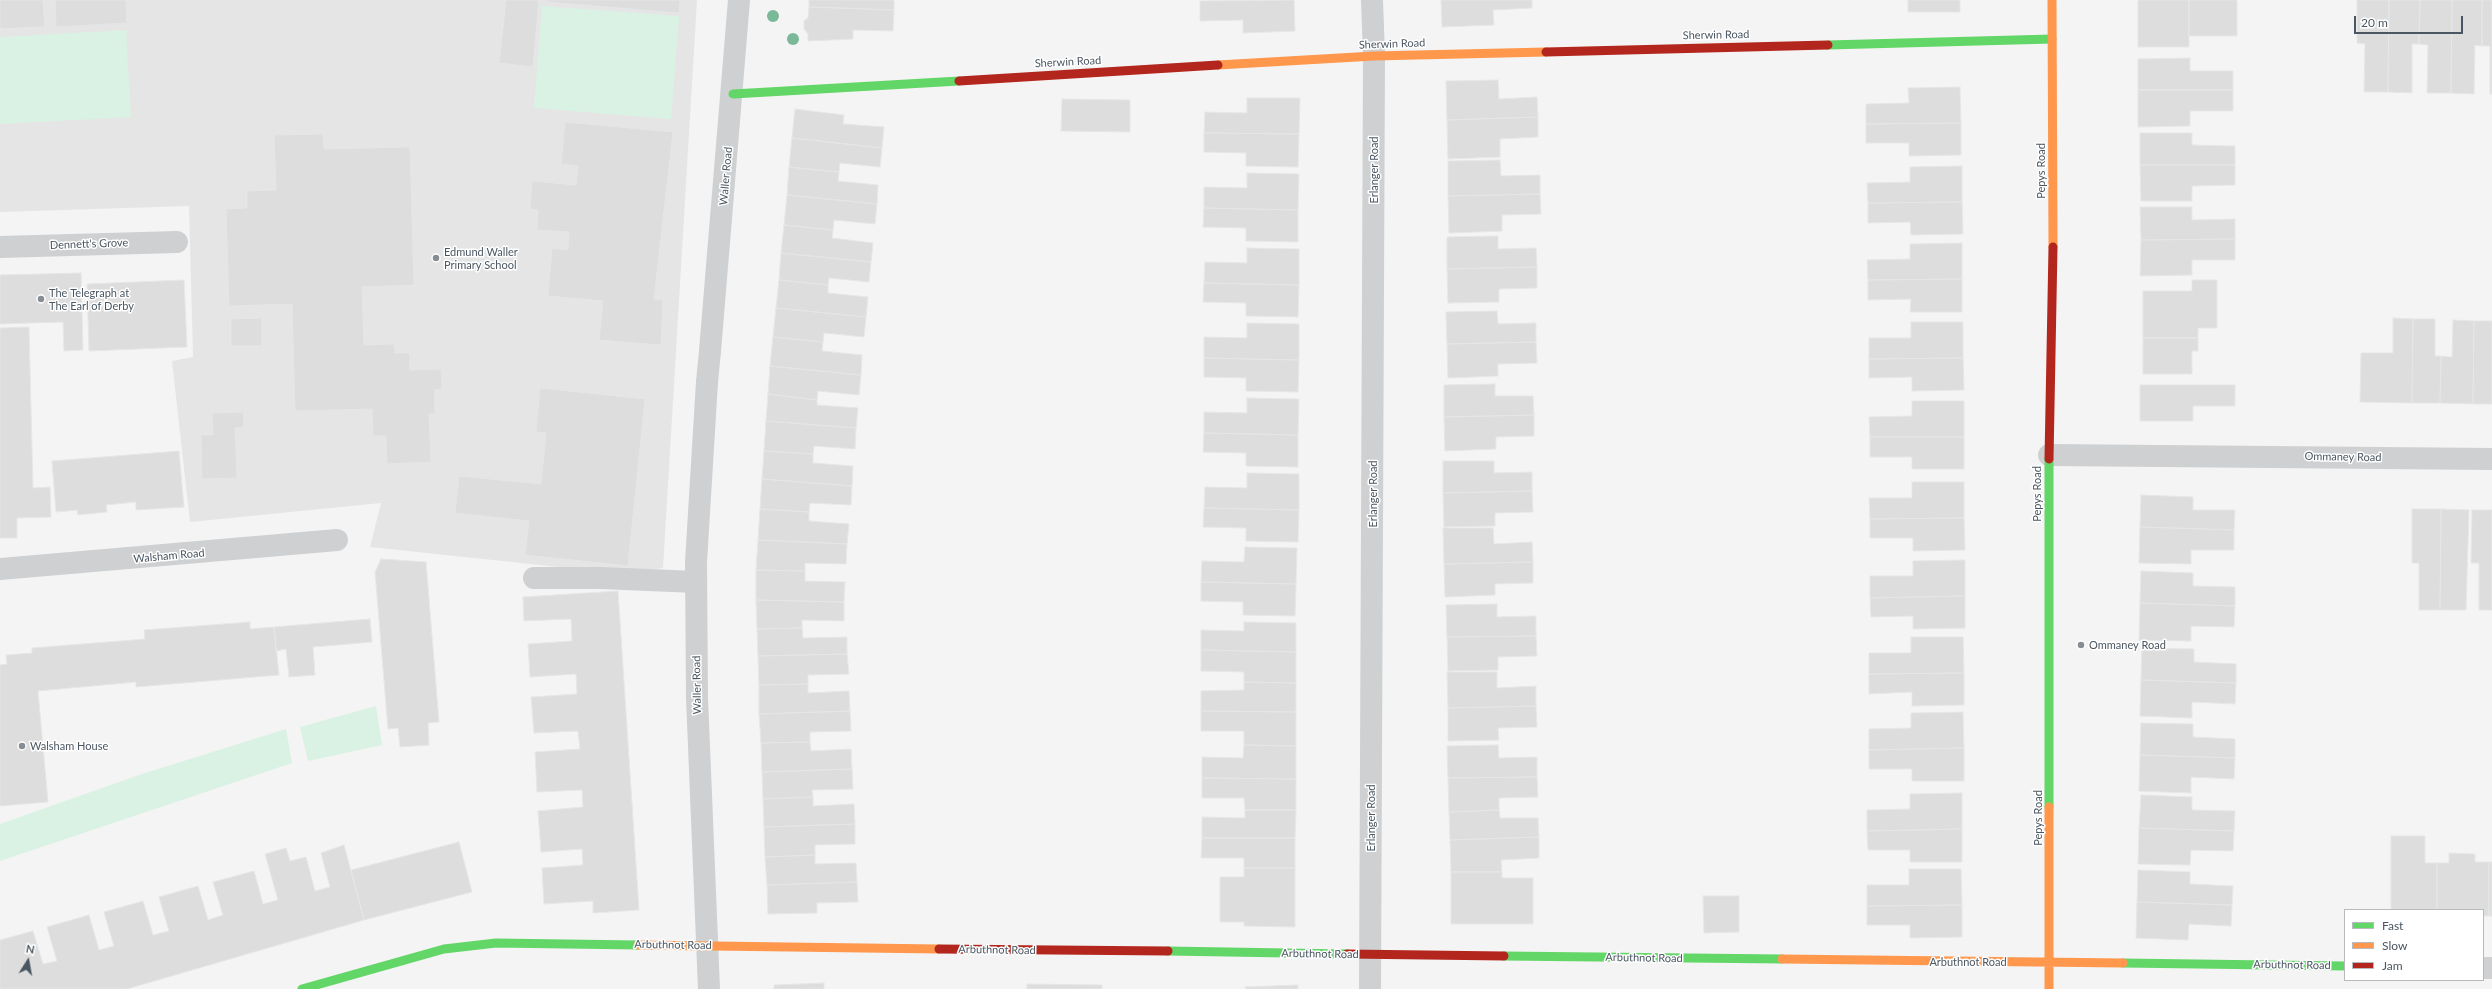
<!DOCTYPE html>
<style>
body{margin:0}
#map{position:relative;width:2492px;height:989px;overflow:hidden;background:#f4f4f4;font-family:Lato,sans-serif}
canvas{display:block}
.legend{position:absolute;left:2344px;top:909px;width:140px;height:72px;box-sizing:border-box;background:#fff;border:1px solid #b7bbc0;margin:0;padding:5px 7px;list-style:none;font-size:12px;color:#4a5661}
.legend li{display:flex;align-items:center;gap:8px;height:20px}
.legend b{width:20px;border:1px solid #b7bbc0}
.north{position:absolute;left:8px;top:941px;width:40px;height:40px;-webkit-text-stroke:3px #fff;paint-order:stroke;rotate:11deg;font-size:11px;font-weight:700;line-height:16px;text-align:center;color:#4a5661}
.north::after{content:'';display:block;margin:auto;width:14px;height:18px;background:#4a5661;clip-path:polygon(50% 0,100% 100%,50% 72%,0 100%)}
.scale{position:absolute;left:2354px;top:16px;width:109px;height:18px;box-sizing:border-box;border:2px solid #4a5661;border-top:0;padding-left:5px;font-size:12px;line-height:14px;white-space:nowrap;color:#4a5661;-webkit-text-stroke:3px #fff;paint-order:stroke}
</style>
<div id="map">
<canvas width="2492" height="989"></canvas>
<ul class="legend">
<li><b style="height:5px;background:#63d668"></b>Fast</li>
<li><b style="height:5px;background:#ff974d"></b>Slow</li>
<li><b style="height:5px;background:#b3261e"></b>Jam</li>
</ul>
<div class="north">N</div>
<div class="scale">20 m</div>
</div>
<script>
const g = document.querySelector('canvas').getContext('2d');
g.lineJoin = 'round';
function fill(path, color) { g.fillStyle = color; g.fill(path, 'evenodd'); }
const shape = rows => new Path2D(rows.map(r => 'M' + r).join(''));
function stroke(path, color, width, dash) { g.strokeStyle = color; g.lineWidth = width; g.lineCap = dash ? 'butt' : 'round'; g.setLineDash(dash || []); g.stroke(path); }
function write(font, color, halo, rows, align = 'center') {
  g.font = font + ' Lato,sans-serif'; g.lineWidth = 3; g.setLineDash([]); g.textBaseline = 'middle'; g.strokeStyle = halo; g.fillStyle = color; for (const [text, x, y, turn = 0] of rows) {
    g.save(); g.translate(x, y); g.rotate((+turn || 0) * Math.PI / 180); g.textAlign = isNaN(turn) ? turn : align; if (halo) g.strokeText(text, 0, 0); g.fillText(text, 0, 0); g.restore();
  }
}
fill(shape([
 [0,0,697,0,663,568,625,574,370,547,381,503,190,522,172,361,193,357,189,206,0,212]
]), '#e6e5e6');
fill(shape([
 [542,6,679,16,671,119,534,108],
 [126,30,131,117,0,124,0,37],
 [376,706,382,745,308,761,300,727],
 [286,729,292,763,0,861,0,824,139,775]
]), '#d9f2e3');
const building = shape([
 [0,0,43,0,45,27,0,29,0,0],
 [55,0,126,0,127,23,56,27,55,0],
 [506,0,539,0,533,67,499,63,506,0],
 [547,0,680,0,679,13,547,2,547,0],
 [809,0,894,0,894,10,809,7,809,0],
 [1294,0,1295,31,1243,33,1243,20,1200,21,1200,1,1294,0],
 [1441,0,1532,0,1532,8,1493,10,1494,25,1442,27,1441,0],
 [1908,0,1960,0,1960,12,1908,12,1908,0],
 [2138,0,2189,0,2189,47,2138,47,2138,0],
 [2189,0,2237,0,2237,36,2189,36,2189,0],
 [2357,0,2389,0,2388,92,2364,92,2365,44,2357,43,2357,0],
 [2389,0,2420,0,2419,44,2412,44,2412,93,2388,92,2389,0],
 [2420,0,2452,0,2451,93,2427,93,2428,45,2419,44,2420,0],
 [2452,0,2482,0,2482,46,2475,45,2474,94,2451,93,2452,0],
 [2482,0,2492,0,2492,94,2490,94,2490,46,2482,46,2482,0],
 [809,7,894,10,893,31,853,30,853,39,808,41,808,34,804,29,804,21,808,18,809,7],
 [2190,58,2190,71,2233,71,2233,90,2138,90,2138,59,2190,58],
 [1498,80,1499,99,1537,97,1538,117,1447,120,1446,81,1498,80],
 [1960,87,1961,123,1866,124,1866,104,1909,103,1908,88,1960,87],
 [2138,90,2233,90,2233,111,2190,111,2190,126,2138,127,2138,90],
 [1247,98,1300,98,1299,134,1204,133,1205,112,1247,113,1247,98],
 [1062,99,1130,100,1130,132,1061,131,1062,99],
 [795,109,844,115,843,124,884,127,882,148,792,138,795,109],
 [1538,117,1538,137,1500,139,1500,157,1448,159,1447,120,1538,117],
 [565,122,673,132,654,299,663,300,661,345,599,340,603,301,548,296,552,248,568,250,569,232,537,230,538,210,530,209,532,181,576,185,578,166,561,164,565,122],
 [1961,123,1961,155,1909,156,1909,143,1866,143,1866,124,1961,123],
 [1204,133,1299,134,1298,167,1246,166,1246,153,1204,152,1204,133],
 [2140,133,2192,133,2192,145,2235,146,2235,165,2140,165,2140,133],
 [323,134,324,149,410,147,414,285,362,287,364,345,394,344,395,353,410,353,410,370,441,369,442,389,435,390,435,414,429,414,431,462,387,464,386,436,373,436,372,409,295,411,292,304,229,306,226,209,247,208,247,191,276,190,274,135,323,134],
 [792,138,882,148,880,167,840,163,839,172,789,167,792,138],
 [1500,160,1501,176,1540,175,1540,194,1448,196,1448,161,1500,160],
 [2140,165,2235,165,2235,185,2192,186,2192,201,2141,201,2140,165],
 [1962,166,1962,202,1868,203,1867,183,1910,182,1910,167,1962,166],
 [789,167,839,172,838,181,878,185,877,204,787,195,789,167],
 [1247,173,1299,174,1298,210,1204,208,1204,187,1247,188,1247,173],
 [1540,194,1541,214,1502,215,1502,231,1449,233,1448,196,1540,194],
 [787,195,877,204,875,224,834,220,833,230,784,225,787,195],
 [1962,202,1963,234,1911,235,1910,222,1868,223,1868,203,1962,202],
 [2140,207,2192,207,2192,220,2235,219,2235,239,2141,240,2140,207],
 [1204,208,1298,210,1298,242,1246,241,1246,228,1203,227,1204,208],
 [784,225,833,230,832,238,873,243,871,262,781,253,784,225],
 [1498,236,1498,249,1536,248,1537,267,1447,269,1447,237,1498,236],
 [2235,239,2235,260,2192,260,2192,275,2140,276,2141,240,2235,239],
 [1962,243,1962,279,1868,280,1867,260,1910,259,1910,244,1962,243],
 [1247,248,1299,249,1299,285,1204,283,1205,262,1247,263,1247,248],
 [781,253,871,262,869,282,829,278,828,285,779,280,781,253],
 [1537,267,1537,288,1499,289,1499,302,1448,303,1447,269,1537,267],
 [81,273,83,350,64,351,63,322,0,324,0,275,81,273],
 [1962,279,1962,312,1910,312,1911,299,1868,300,1868,280,1962,279],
 [184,280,187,347,89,351,87,284,184,280],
 [779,280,828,285,828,293,868,297,866,317,776,308,779,280],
 [2192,280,2217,280,2217,328,2198,328,2198,338,2143,338,2143,291,2192,291,2192,280],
 [1204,283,1299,285,1298,317,1246,316,1246,303,1203,302,1204,283],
 [776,308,866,317,864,337,824,333,823,342,773,337,776,308],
 [1497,311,1498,324,1536,323,1536,342,1447,344,1446,312,1497,311],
 [262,318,262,346,231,346,231,319,262,318],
 [2393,318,2413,319,2412,403,2360,402,2361,353,2393,353,2393,318],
 [2413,319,2435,319,2435,356,2441,356,2440,403,2412,403,2413,319],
 [2453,320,2474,321,2473,404,2440,403,2441,356,2452,357,2453,320],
 [2474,321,2492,321,2492,404,2473,404,2474,321],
 [1911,322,1963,322,1963,358,1869,359,1869,338,1911,338,1911,322],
 [1247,323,1299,324,1299,360,1204,358,1204,337,1247,338,1247,323],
 [29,327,33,488,50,487,51,517,17,518,17,538,0,538,0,328,29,327],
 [773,337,823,342,822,351,862,355,861,375,770,366,773,337],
 [2143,338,2198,338,2198,351,2192,351,2192,374,2143,374,2143,338],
 [1536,342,1537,363,1498,364,1498,376,1448,378,1447,344,1536,342],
 [1204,358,1299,360,1298,392,1246,391,1246,378,1204,377,1204,358],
 [1963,358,1964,390,1912,391,1912,377,1869,378,1869,359,1963,358],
 [770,366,861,375,859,395,818,391,817,400,768,394,770,366],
 [1495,384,1495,396,1533,396,1534,415,1444,417,1444,385,1495,384],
 [2140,385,2235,385,2235,406,2193,406,2193,421,2140,421,2140,385],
 [540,388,645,399,628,566,525,555,529,521,455,513,459,476,541,484,546,433,536,432,540,388],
 [768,394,817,400,817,405,858,408,856,428,766,421,768,394],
 [1247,398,1299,399,1298,435,1204,433,1204,412,1247,413,1247,398],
 [1912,401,1964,401,1964,437,1870,437,1869,417,1912,416,1912,401],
 [244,412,244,428,235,428,237,478,202,479,201,435,213,435,212,413,244,412],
 [1534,415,1534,436,1496,437,1496,449,1445,451,1444,417,1534,415],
 [766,421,856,428,855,449,814,446,813,454,764,451,766,421],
 [1204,433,1298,435,1298,467,1246,466,1246,453,1203,452,1204,433],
 [1870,437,1964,437,1964,469,1912,469,1912,457,1870,457,1870,437],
 [179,451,184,507,136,510,136,502,106,505,107,512,78,515,77,510,56,512,52,461,179,451],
 [764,451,813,454,813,463,853,466,852,486,762,479,764,451],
 [1443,461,1494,461,1494,473,1532,472,1532,491,1443,493,1443,461],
 [1247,473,1299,474,1299,510,1204,508,1205,487,1247,488,1247,473],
 [762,479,852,486,851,505,810,503,809,512,760,509,762,479],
 [1912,482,1964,482,1964,518,1870,519,1869,498,1912,498,1912,482],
 [1532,491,1533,512,1495,513,1495,526,1444,527,1443,493,1532,491],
 [2141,495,2193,497,2193,510,2235,510,2234,530,2140,527,2141,495],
 [1204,508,1299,510,1298,542,1246,541,1246,528,1203,527,1204,508],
 [760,509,809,512,809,521,849,524,847,544,758,540,760,509],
 [2412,509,2441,509,2440,610,2419,610,2419,563,2412,563,2412,509],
 [2441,509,2469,510,2466,610,2440,610,2441,509],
 [2472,510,2492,510,2492,610,2479,610,2479,563,2471,563,2472,510],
 [1964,518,1965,550,1913,551,1913,538,1870,538,1870,519,1964,518],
 [2140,527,2234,530,2234,550,2191,550,2191,564,2139,563,2140,527],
 [1443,528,1493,528,1494,544,1532,542,1533,562,1444,564,1443,528],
 [758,540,847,544,846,564,805,563,805,571,756,570,758,540],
 [1245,547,1297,548,1296,584,1201,582,1202,561,1244,562,1245,547],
 [381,559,426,562,439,722,428,723,429,745,400,747,398,728,388,729,375,572,381,559],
 [1965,560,1965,596,1870,598,1870,576,1913,576,1913,561,1965,560],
 [1533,562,1533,583,1495,584,1495,595,1445,597,1444,564,1533,562],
 [756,570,805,571,805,581,845,582,844,602,756,600,756,570],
 [2141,571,2193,573,2193,586,2235,587,2235,606,2140,603,2141,571],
 [1201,582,1296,584,1295,616,1243,615,1243,602,1201,601,1201,582],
 [618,591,639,910,593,913,593,901,544,904,542,868,583,865,582,849,541,852,538,811,583,807,582,790,537,792,535,752,580,749,578,731,534,733,531,697,577,694,576,674,530,677,528,644,572,641,571,619,524,621,523,597,618,591],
 [1965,596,1965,628,1913,629,1913,616,1871,617,1870,598,1965,596],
 [756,600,844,602,844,621,802,620,802,628,757,629,756,600],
 [2140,603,2235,606,2234,627,2191,626,2191,641,2139,640,2140,603],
 [1497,604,1497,617,1536,616,1536,636,1447,637,1446,605,1497,604],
 [370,619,372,642,313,647,315,675,289,677,286,649,276,651,274,627,370,619],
 [250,622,250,629,274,627,279,675,136,687,136,682,38,691,48,802,0,806,0,665,7,664,6,655,32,653,32,648,145,639,144,630,250,622],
 [1244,622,1296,623,1296,652,1201,650,1201,630,1244,631,1244,622],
 [802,628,803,638,847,637,847,654,758,656,757,629,802,628],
 [1536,636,1537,656,1498,657,1498,670,1448,671,1447,637,1536,636],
 [1911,637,1963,637,1964,673,1869,674,1869,653,1911,653,1911,637],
 [2142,648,2194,649,2194,662,2236,664,2236,683,2141,680,2142,648],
 [1201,650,1296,652,1296,683,1244,682,1244,672,1201,671,1201,650],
 [847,654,849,674,808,675,808,684,759,685,758,656,847,654],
 [1447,672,1497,672,1497,688,1536,686,1536,706,1448,708,1447,672],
 [1964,673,1964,705,1912,706,1912,692,1869,694,1869,674,1964,673],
 [2141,680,2236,683,2235,704,2192,702,2192,718,2140,716,2141,680],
 [1244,682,1296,683,1296,712,1201,711,1201,691,1244,690,1244,682],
 [808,684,808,693,849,691,850,711,759,714,759,685,808,684],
 [1536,706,1537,727,1498,728,1499,740,1448,741,1448,708,1536,706],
 [850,711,851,731,810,732,810,742,761,743,759,714,850,711],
 [1201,711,1296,712,1296,746,1244,745,1244,731,1201,731,1201,711],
 [1963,712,1964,748,1869,750,1869,729,1911,728,1911,713,1963,712],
 [2141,723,2193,724,2193,737,2235,739,2235,758,2140,755,2141,723],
 [810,742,811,751,851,749,852,769,762,772,761,743,810,742],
 [1244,745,1296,746,1296,779,1202,778,1202,757,1243,758,1244,745],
 [1498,745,1499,758,1537,757,1537,777,1448,778,1447,746,1498,745],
 [1964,748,1964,781,1912,781,1912,769,1869,769,1869,750,1964,748],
 [2140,755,2235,758,2234,779,2191,777,2191,793,2139,791,2140,755],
 [852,769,853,789,812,790,813,797,763,799,762,772,852,769],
 [1537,777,1538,797,1499,798,1499,810,1449,812,1448,778,1537,777],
 [1202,778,1296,779,1296,810,1245,810,1244,798,1202,798,1202,778],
 [1962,793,1962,829,1867,831,1867,810,1910,809,1910,794,1962,793],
 [2141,795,2192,797,2192,810,2235,811,2234,831,2139,828,2141,795],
 [813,797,813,806,854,804,855,824,764,827,763,799,813,797],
 [1245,810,1296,810,1295,838,1202,838,1202,817,1245,818,1245,810],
 [1499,810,1500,818,1538,818,1539,837,1450,840,1449,812,1499,810],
 [855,824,855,844,815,845,815,855,765,857,764,827,855,824],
 [2139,828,2234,831,2233,851,2191,850,2190,865,2138,864,2139,828],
 [1962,829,1962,862,1910,862,1910,850,1868,850,1867,831,1962,829],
 [2391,836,2425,836,2425,863,2437,863,2437,910,2391,910,2391,836],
 [1539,837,1539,858,1501,860,1502,872,1451,872,1450,840,1539,837],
 [1202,838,1295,838,1295,868,1244,868,1244,858,1201,858,1202,838],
 [459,842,472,892,364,920,351,870,459,842],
 [344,845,364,920,127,989,0,989,0,940,33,931,43,964,57,961,47,927,89,915,99,950,114,946,104,912,143,901,153,935,169,931,159,897,198,886,208,920,223,915,213,882,254,871,263,904,278,900,265,854,286,848,290,861,306,857,315,891,330,887,321,853,344,845],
 [2449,853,2475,854,2475,862,2489,862,2489,916,2483,916,2483,910,2437,910,2437,863,2449,863,2449,853],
 [815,855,815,864,856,863,857,882,767,885,765,857,815,855],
 [2489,862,2492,862,2492,916,2489,916,2489,862],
 [1244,868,1295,868,1295,927,1244,926,1244,922,1220,922,1220,877,1244,877,1244,868],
 [1909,869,1961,869,1962,905,1867,906,1867,885,1909,885,1909,869],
 [2138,870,2190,872,2190,884,2233,886,2232,905,2137,902,2138,870],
 [1451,872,1502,872,1502,878,1533,878,1533,924,1451,924,1451,872],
 [857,882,858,902,817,903,817,913,768,914,767,885,857,882],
 [1703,896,1739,896,1739,932,1704,933,1703,896],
 [2137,902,2232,905,2231,926,2189,924,2188,940,2136,938,2137,902],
 [1962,905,1962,937,1910,938,1910,925,1867,925,1867,906,1962,905],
 [824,983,824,989,774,989,774,985,824,983],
 [1027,984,1102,985,1102,989,1027,989,1027,984],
 [1298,985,1298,989,1246,989,1245,987,1298,985]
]);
fill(building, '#ddddde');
stroke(building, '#e5e6e7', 1);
stroke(shape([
 [707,382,710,351],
 [534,578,601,578,696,582]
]), '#ced0d2', 22);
stroke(shape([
 [0,247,177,242],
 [710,351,739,0],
 [707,382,696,562,697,698,709,989],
 [2049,455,2492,459],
 [0,569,337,540],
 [2483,968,2492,968],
 [1370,989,1374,56,1372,0]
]), '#ced0d2', 22);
stroke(shape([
 [1828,45,2052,39],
 [733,94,959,81],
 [2049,459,2049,807],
 [1168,951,1347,954],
 [1504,956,1782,959],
 [2123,963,2345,966],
 [302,989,444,949,496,943,638,945]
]), '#63d668', 9);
stroke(shape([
 [2052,0,2053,247],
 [1218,65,1374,56,1546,52],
 [2049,807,2049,989],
 [638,945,939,949],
 [1782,959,2123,963]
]), '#ff974d', 9);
stroke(shape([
 [1546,52,1828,45],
 [959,81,1218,65],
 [2049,459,2053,247],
 [939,949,1168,951],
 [1347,954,1504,956]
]), '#b3261e', 9);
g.fillStyle = '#7ab899';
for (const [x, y] of [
 [773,16],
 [793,39]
]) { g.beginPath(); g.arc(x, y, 6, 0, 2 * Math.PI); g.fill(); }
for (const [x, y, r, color] of [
 [436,258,4,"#868d94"],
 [41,299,4,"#868d94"],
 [2081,645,4,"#868d94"],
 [22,746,4,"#868d94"]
]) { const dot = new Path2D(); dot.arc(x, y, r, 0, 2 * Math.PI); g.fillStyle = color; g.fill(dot); stroke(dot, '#fff', 1.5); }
write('11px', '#4a5661', '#fff', [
 ["Sherwin Road",1716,35,-1],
 ["Sherwin Road",1392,44,-2],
 ["Sherwin Road",1068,62,-3],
 ["Erlanger Road",1374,170,-90],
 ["Pepys Road",2041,171,-90],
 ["Waller Road",726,176,-85],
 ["Dennett's Grove",89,244,-2],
 ["Ommaney Road",2343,457,1],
 ["Erlanger Road",1373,494,-90],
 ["Pepys Road",2037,494,-90],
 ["Walsham Road",169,556,-5],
 ["Waller Road",697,685,-91],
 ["Erlanger Road",1371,818,-90],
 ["Pepys Road",2038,818,-90],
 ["Arbuthnot Road",673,945,1],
 ["Arbuthnot Road",997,950,1],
 ["Arbuthnot Road",1320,954,1],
 ["Arbuthnot Road",1644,958,1],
 ["Arbuthnot Road",1968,962],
 ["Arbuthnot Road",2292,965,1]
]);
write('11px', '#4a5661', '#fff', [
 ["Edmund Waller",444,252],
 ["Primary School",444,265],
 ["The Telegraph at",49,293],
 ["The Earl of Derby",49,306],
 ["Ommaney Road",2089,645],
 ["Walsham House",30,746]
], 'left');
</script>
